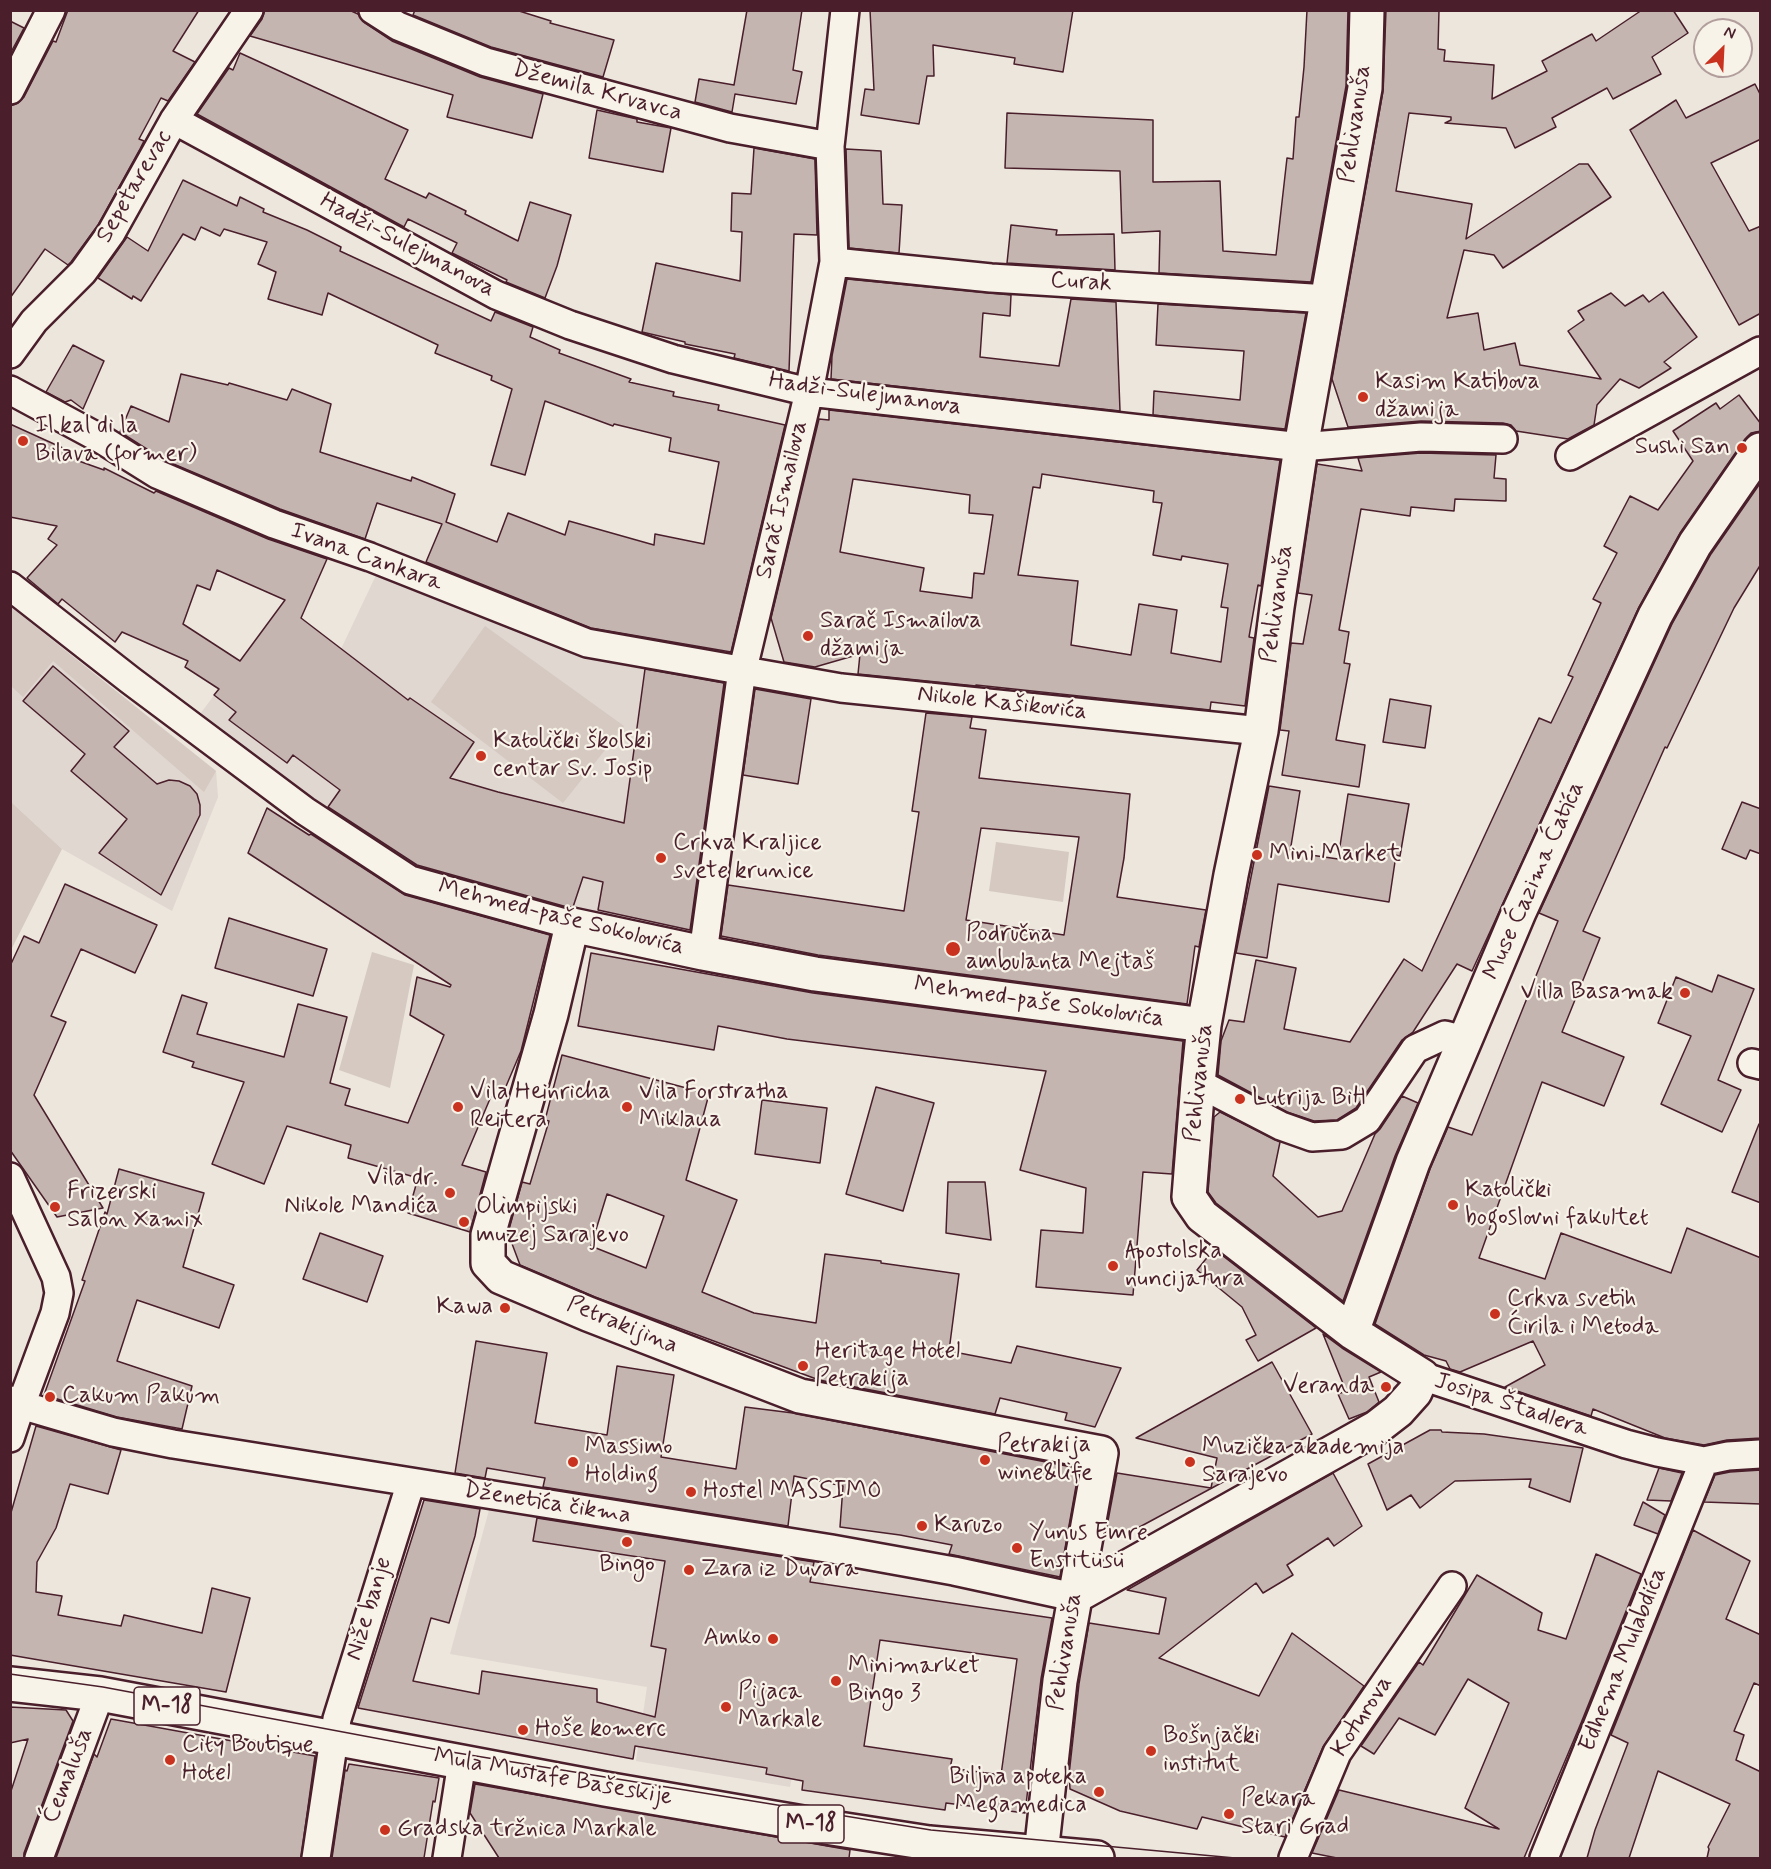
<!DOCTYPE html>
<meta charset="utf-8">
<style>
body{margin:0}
#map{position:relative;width:1771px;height:1869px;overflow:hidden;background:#ece6dd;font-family:Mynerve,sans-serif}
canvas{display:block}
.frame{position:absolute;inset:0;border:12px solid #4a1f2b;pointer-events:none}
.north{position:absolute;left:1693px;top:18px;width:60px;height:60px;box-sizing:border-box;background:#f7f3e8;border:2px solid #b29e9c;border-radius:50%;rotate:24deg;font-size:16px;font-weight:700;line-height:24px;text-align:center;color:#4a1f2b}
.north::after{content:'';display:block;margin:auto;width:21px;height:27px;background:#c8321e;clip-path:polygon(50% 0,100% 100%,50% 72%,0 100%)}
</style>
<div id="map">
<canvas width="1771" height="1869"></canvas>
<div class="frame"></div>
<div class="north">N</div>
</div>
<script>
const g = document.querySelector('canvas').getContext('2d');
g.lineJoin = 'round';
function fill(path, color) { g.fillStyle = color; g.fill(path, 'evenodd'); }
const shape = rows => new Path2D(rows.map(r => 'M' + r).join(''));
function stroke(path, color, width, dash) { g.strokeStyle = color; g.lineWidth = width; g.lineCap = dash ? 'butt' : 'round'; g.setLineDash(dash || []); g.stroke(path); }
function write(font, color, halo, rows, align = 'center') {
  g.font = font + ' Mynerve,sans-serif'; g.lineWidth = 4.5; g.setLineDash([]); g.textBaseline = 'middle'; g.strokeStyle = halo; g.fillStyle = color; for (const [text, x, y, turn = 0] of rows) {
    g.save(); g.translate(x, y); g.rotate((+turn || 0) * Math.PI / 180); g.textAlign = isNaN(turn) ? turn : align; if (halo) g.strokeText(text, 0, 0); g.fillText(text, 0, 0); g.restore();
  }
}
fill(shape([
 [378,571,741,677,703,953,410,880,191,726,282,605,341,649],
 [11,607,216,771,218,797,172,911,62,849,11,802],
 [492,1499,828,1556,790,1787,636,1761,647,1687,450,1654]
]), '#e0d7d0');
fill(shape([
 [11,607,216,771,204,792,53,661,23,697,11,686],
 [485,626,624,726,563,803,431,702],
 [11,802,62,849,11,950],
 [996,842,1069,852,1063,902,989,891],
 [372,952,414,965,390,1088,339,1070]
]), '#d5c9c2');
const building = shape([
 [68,10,199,10,173,51,195,62,168,101,161,98,139,139,144,141,140,149,98,225,71,262,68,265,45,249,10,298,10,106,18,103,24,97,53,41,56,42,68,10],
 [265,10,349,10,358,14,365,23,392,41,480,77,543,94,532,138,447,117,453,95,250,36,262,19,265,10],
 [415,10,516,10,551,21,550,23,614,40,603,77,491,47,413,15,415,10],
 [747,10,802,10,793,70,802,72,796,104,735,94,732,112,695,102,699,79,734,85,747,10],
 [870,10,1073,10,1063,72,1014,64,1015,58,933,45,934,76,927,76,919,124,861,115,865,89,874,90,870,10],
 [1307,10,1348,10,1346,86,1311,282,1159,273,1160,231,1122,233,1120,171,1005,168,1007,113,1153,120,1153,182,1220,181,1223,251,1276,255,1287,158,1293,159,1296,117,1299,117,1304,67,1307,10],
 [1386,10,1439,10,1438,49,1445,50,1444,61,1494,65,1492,99,1547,71,1542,61,1592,34,1596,41,1642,10,1673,10,1688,33,1652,57,1661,74,1613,99,1607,88,1552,118,1556,127,1515,148,1506,128,1445,123,1451,120,1451,117,1409,113,1396,191,1472,204,1466,239,1579,164,1588,164,1611,197,1503,268,1494,255,1464,250,1447,318,1478,313,1484,350,1515,343,1520,365,1601,379,1568,331,1584,320,1578,311,1611,293,1625,306,1643,295,1649,302,1663,292,1697,337,1664,362,1671,368,1639,388,1620,379,1597,405,1594,425,1568,439,1516,431,1511,425,1503,423,1421,421,1348,427,1332,379,1383,91,1386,10],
 [10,21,24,28,10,54,10,21],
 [240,53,408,130,385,179,426,198,429,193,466,211,465,214,518,241,530,202,571,215,557,266,545,298,506,282,507,280,452,253,457,243,408,219,404,227,197,114,229,68,233,70,240,53],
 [1755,84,1761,96,1761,139,1711,163,1749,231,1761,226,1761,313,1739,325,1630,130,1676,100,1686,118,1755,84],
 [597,110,637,119,637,122,671,128,663,172,589,158,597,110],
 [754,148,815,159,817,235,794,234,789,371,734,358,735,354,685,344,685,342,642,332,656,263,740,281,742,232,731,231,732,193,751,194,754,148],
 [846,149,881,151,883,204,902,205,899,253,849,248,846,149],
 [183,180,237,206,240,197,264,209,263,212,307,230,341,247,340,251,491,321,495,312,533,327,530,337,560,350,559,353,631,379,629,382,674,392,673,396,719,405,718,410,785,425,731,652,591,628,426,562,442,524,377,503,365,539,280,509,164,460,120,432,131,406,169,422,181,374,228,385,229,383,287,400,292,389,331,404,320,452,411,481,412,477,455,494,446,522,497,542,508,513,565,535,569,521,654,545,655,534,704,544,719,462,669,451,671,438,614,424,613,426,545,401,525,475,491,465,512,389,491,380,492,376,435,353,438,345,328,293,322,315,268,299,276,272,258,264,267,242,224,229,220,236,201,227,195,240,183,234,141,301,133,296,132,299,98,278,127,237,148,251,183,180],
 [1011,225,1057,230,1056,235,1114,234,1115,270,1007,263,1011,225],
 [847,279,1011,295,1010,316,983,313,980,357,1059,366,1071,299,1116,302,1120,411,831,379,832,356,847,279],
 [1158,304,1306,313,1285,429,1153,415,1154,391,1240,400,1244,351,1156,345,1158,304],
 [73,345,104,361,83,409,71,400,65,402,46,392,73,345],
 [1739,395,1761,424,1761,431,1751,433,1745,439,1680,533,1639,607,1472,971,1457,964,1413,1032,1402,1040,1356,1108,1337,1120,1314,1121,1287,1112,1218,1075,1221,1041,1229,1020,1244,1022,1256,960,1296,968,1284,1029,1350,1042,1404,959,1422,971,1539,718,1551,723,1573,677,1568,675,1601,603,1593,599,1617,553,1604,546,1630,496,1658,510,1693,461,1673,431,1716,403,1720,409,1739,395],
 [829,410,1280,460,1261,586,1258,585,1249,637,1254,638,1245,706,1211,702,1210,710,976,685,976,686,858,674,860,654,815,667,784,662,771,618,819,419,829,420,829,410],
 [1042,474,1154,491,1153,502,1162,503,1153,555,1181,560,1182,556,1228,564,1221,607,1228,608,1221,662,1171,653,1177,610,1139,604,1131,655,1071,645,1078,581,1018,575,1033,487,1040,488,1042,474],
 [853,479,970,495,969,513,993,515,984,574,974,573,972,598,920,591,924,568,840,552,853,479],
 [10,424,65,449,62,455,104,470,104,468,154,493,156,491,268,539,327,559,301,618,408,700,410,698,474,742,450,778,498,792,624,823,645,669,724,683,690,930,598,910,603,882,583,877,573,907,567,907,417,865,328,807,340,790,293,755,287,763,229,720,236,712,214,695,219,689,185,667,188,661,122,632,115,642,62,599,58,604,27,578,57,545,48,539,57,526,10,517,10,424],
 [217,570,285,600,240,661,183,624,197,585,210,590,217,570],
 [1421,453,1496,455,1494,478,1506,479,1506,501,1455,499,1454,511,1411,507,1410,516,1361,509,1339,630,1349,632,1344,663,1350,664,1336,740,1365,745,1359,787,1282,775,1289,731,1280,730,1291,643,1303,644,1312,595,1298,593,1317,464,1362,471,1358,458,1421,453],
 [1761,482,1761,564,1734,608,1667,748,1665,747,1583,931,1600,938,1562,1032,1624,1057,1604,1106,1542,1082,1479,1258,1545,1279,1561,1233,1671,1273,1687,1228,1761,1258,1761,1438,1727,1440,1704,1445,1665,1438,1593,1409,1591,1416,1505,1387,1545,1365,1533,1341,1460,1372,1450,1369,1446,1361,1424,1355,1375,1324,1430,1169,1448,1127,1472,1135,1558,921,1539,913,1672,624,1711,554,1761,482],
 [53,666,129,731,114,747,157,784,169,780,179,781,190,786,197,794,200,805,200,815,161,895,99,853,127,819,71,771,85,754,23,701,53,666],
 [755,689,811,699,798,784,743,775,755,689],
 [1390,699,1431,706,1425,748,1383,742,1390,699],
 [926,713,972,717,970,728,986,730,979,778,1130,794,1124,858,1117,897,1206,910,1199,947,1195,946,1187,1004,818,955,721,936,728,885,904,911,919,812,912,811,926,713],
 [981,828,1079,837,1064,935,966,920,981,828],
 [1269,786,1300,791,1290,852,1338,859,1348,794,1409,804,1400,856,1396,855,1389,902,1278,884,1267,958,1236,953,1269,786],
 [1742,802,1761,809,1761,854,1750,850,1746,859,1722,849,1742,802],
 [267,808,309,835,311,834,405,895,550,935,521,1051,504,1091,495,1087,462,1165,486,1172,470,1232,408,1213,418,1178,348,1158,351,1145,287,1126,264,1184,212,1164,244,1082,192,1067,194,1062,163,1052,182,995,207,1003,197,1034,284,1057,298,1004,347,1017,330,1083,350,1089,345,1105,408,1123,444,1035,410,1015,417,977,450,987,451,985,248,853,267,808],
 [65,884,157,925,135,973,81,949,51,1016,66,1022,34,1095,103,1208,57,1217,10,1150,10,966,24,936,39,943,65,884],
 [229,918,327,949,313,996,215,968,229,918],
 [591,953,813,993,1183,1041,1172,1174,1143,1172,1133,1295,1036,1287,1041,1230,1083,1233,1086,1188,1020,1170,1046,1071,787,1039,718,1026,714,1050,578,1026,591,953],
 [1718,975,1754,989,1718,1080,1741,1090,1722,1132,1661,1104,1691,1036,1658,1023,1676,977,1712,992,1718,975],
 [562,1055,709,1094,686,1180,737,1200,702,1292,754,1313,816,1323,825,1254,881,1261,881,1263,959,1274,949,1351,1011,1363,1017,1346,1121,1368,1095,1427,1065,1420,1067,1413,1000,1398,995,1414,819,1380,595,1297,520,1265,508,1233,522,1182,530,1184,549,1121,545,1120,562,1055],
 [607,1194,664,1216,646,1268,591,1246,607,1194],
 [876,1087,934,1103,903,1211,846,1194,876,1087],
 [1402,1096,1418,1103,1395,1156,1343,1301,1216,1203,1208,1192,1214,1117,1220,1112,1280,1142,1273,1176,1318,1217,1342,1211,1375,1134,1380,1129,1402,1096],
 [762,1100,827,1108,820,1163,755,1154,762,1100],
 [1759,1124,1761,1125,1761,1203,1732,1192,1759,1124],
 [119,1169,204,1193,183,1267,234,1285,219,1328,137,1300,117,1361,192,1386,182,1429,117,1417,44,1395,85,1281,82,1280,105,1212,107,1214,119,1169],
 [948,1182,985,1182,991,1240,946,1233,948,1182],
 [320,1233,383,1256,367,1302,303,1279,320,1233],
 [1214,1249,1316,1328,1258,1361,1246,1340,1256,1335,1242,1307,1197,1270,1214,1249],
 [1323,1334,1342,1348,1381,1372,1369,1377,1379,1402,1367,1412,1349,1419,1338,1394,1346,1391,1323,1334],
 [476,1341,547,1353,535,1423,607,1435,617,1366,674,1375,661,1457,736,1469,745,1407,793,1413,1077,1468,1076,1471,1079,1469,1060,1577,949,1554,952,1545,900,1535,840,1527,843,1486,794,1476,788,1526,543,1487,545,1478,487,1468,485,1478,455,1473,476,1341],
 [1272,1362,1312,1434,1121,1537,1107,1526,1117,1473,1211,1488,1217,1458,1136,1438,1272,1362],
 [36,1426,121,1450,108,1494,70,1484,56,1528,37,1562,36,1592,62,1596,58,1615,121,1626,124,1615,202,1633,212,1588,250,1598,226,1692,10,1655,10,1516,36,1426],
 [1430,1430,1441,1430,1442,1432,1484,1434,1583,1448,1570,1502,1529,1487,1531,1479,1455,1481,1420,1508,1411,1495,1387,1510,1368,1464,1430,1430],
 [1659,1468,1682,1473,1671,1501,1647,1500,1659,1468],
 [1761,1470,1761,1504,1704,1502,1715,1475,1730,1472,1761,1470],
 [1333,1473,1362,1526,1334,1546,1328,1538,1287,1565,1293,1575,1263,1593,1256,1583,1159,1658,1259,1696,1292,1633,1364,1686,1323,1747,1285,1837,1202,1817,1197,1829,1120,1811,1070,1789,1069,1775,1079,1684,1089,1623,1159,1634,1166,1598,1127,1590,1333,1473],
 [424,1500,480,1509,475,1536,449,1623,431,1618,413,1681,479,1694,482,1671,597,1689,597,1702,655,1717,666,1649,651,1646,665,1561,533,1541,537,1518,814,1562,810,1582,1052,1618,1041,1679,1025,1813,946,1803,945,1810,802,1790,803,1781,766,1774,767,1768,635,1746,633,1759,358,1708,424,1500],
 [880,1640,1017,1659,1001,1775,950,1768,952,1759,864,1746,880,1640],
 [1643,1502,1665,1515,1658,1534,1634,1525,1643,1502],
 [1693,1530,1750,1561,1726,1619,1761,1635,1761,1686,1754,1683,1734,1731,1744,1735,1736,1760,1761,1772,1761,1858,1707,1858,1709,1849,1708,1847,1730,1804,1658,1771,1629,1858,1587,1858,1595,1830,1628,1743,1611,1735,1693,1530],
 [1596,1554,1641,1574,1581,1723,1524,1858,1337,1858,1312,1853,1339,1790,1499,1829,1465,1808,1509,1703,1468,1679,1435,1735,1399,1718,1374,1754,1361,1746,1419,1662,1423,1665,1477,1575,1542,1613,1538,1630,1566,1639,1596,1554],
 [10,1707,66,1710,73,1721,24,1853,24,1858,10,1858,10,1794,28,1739,10,1743,10,1707],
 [111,1719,315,1756,301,1858,56,1858,94,1754,97,1757,111,1719],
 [349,1764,439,1778,435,1802,433,1801,424,1858,332,1858,345,1770,347,1771,349,1764],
 [475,1784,850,1850,849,1858,499,1858,470,1813,475,1784]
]);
fill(building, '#c4b5b0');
stroke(building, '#4a1f2b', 1.5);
const street = shape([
 [373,10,398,26,486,62,730,128,830,146],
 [10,90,51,10],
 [174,120,496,295,570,325,673,359,809,392,1301,447,1421,437,1503,439],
 [834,262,991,278,1328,299],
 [10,354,34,321,83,272,111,233,174,120,249,10],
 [10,390,101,439,157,474,274,524,370,557,587,643,841,688,1261,731],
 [1570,456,1760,351],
 [10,586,130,680,305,811,410,880,572,925],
 [703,953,741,677,809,392,834,262,830,146,845,10],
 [1752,1063,1760,1065],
 [1198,1083,1281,1126,1312,1137,1342,1135,1367,1120,1415,1049,1445,1035,1465,1040],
 [10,1177,56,1277,59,1293,55,1313,21,1405,10,1438],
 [1422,1376,1626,1444,1657,1452,1704,1461,1728,1456,1760,1454],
 [10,1400,21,1405,113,1432,173,1444,832,1549,954,1571,1074,1597],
 [39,1858,100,1694],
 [316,1858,337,1719,411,1482],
 [447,1858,462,1762],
 [1293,1858,1337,1753,1452,1586],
 [1544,1858,1704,1461]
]);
const secondary = shape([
 [1352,1332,1413,1162,1465,1040,1519,912,1655,616,1695,544,1760,450],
 [1074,1597,1376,1428,1398,1411,1415,1392,1422,1376,1352,1332,1202,1216,1189,1197,1198,1083,1204,1025,1231,875,1261,731,1277,607,1301,447,1365,88,1367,10],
 [1041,1854,1060,1681,1101,1453,800,1396,588,1314,501,1277,488,1263,488,1235,551,1014,572,925,703,953,815,974,1204,1025]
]);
const primary = shape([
 [10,1684,100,1694,605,1789,832,1828,929,1843,1097,1858]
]);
stroke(street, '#4a1f2b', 32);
stroke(secondary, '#4a1f2b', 38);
stroke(primary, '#4a1f2b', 38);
stroke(street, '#f7f3e8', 27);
stroke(secondary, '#f7f3e8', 33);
stroke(primary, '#f7f3e8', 33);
stroke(shape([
 [10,1674,103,1687,439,1750,931,1830,1235,1858]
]), '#4a1f2b', 1.5);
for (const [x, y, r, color] of [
 [1363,397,6,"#c8321e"],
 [23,441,6,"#c8321e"],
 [1742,448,6,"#c8321e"],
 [808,636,6,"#c8321e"],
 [481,756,6,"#c8321e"],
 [1257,855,6,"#c8321e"],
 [661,858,6,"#c8321e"],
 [953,949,8,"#c8321e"],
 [1685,993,6,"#c8321e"],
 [1240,1099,6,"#c8321e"],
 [458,1107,6,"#c8321e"],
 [627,1107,6,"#c8321e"],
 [450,1193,6,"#c8321e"],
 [1453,1205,6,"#c8321e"],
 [55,1207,6,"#c8321e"],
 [464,1222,6,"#c8321e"],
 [1113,1266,6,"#c8321e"],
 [505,1308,6,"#c8321e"],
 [1495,1314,6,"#c8321e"],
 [803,1366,6,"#c8321e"],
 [1386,1387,6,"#c8321e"],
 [50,1397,6,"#c8321e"],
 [985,1460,6,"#c8321e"],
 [573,1462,6,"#c8321e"],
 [1190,1462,6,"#c8321e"],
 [691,1492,6,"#c8321e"],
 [922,1526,6,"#c8321e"],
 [627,1542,6,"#c8321e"],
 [1017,1548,6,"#c8321e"],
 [689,1570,6,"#c8321e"],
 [773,1639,6,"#c8321e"],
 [836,1681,6,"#c8321e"],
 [726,1707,6,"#c8321e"],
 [523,1730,6,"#c8321e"],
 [1151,1751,6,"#c8321e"],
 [170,1760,6,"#c8321e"],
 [1099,1792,6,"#c8321e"],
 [1229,1814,6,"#c8321e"],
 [385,1830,6,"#c8321e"]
]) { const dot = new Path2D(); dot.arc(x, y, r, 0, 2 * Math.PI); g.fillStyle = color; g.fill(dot); stroke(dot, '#f7f3e8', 2); }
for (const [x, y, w] of [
 [167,1706,66],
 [811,1824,66]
]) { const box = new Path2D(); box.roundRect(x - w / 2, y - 19, w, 38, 4.5); g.fillStyle = '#f7f3e8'; g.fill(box); stroke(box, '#4a1f2b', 1.5); }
write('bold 22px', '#4a1f2b', null, [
 ["M-18",167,1706],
 ["M-18",811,1824]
]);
write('24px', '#4a1f2b', '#f7f3e8', [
 ["Džemila Krvavca",597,92,15],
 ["Pehlivanuša",1356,124,-82],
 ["Sepetarevac",135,187,-60],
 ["Hadži-Sulejmanova",407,246,28],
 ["Curak",1081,283,3],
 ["Hadži-Sulejmanova",865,395,8],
 ["Sarač Ismailova",783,500,-77],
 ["Ivana Cankara",366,558,20],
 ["Pehlivanuša",1278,604,-82],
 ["Nikole Kašikovića",1002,704,6],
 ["Muse Ćazima Ćatića",1535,881,-66],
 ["Mehmed-paše Sokolovića",561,918,14],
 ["Mehmed-paše Sokolovića",1039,1003,8],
 ["Pehlivanuša",1200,1083,-84],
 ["Petrakijina",622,1326,22],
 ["Josipa Štadlera",1511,1406,18],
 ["Dženetića čikma",547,1504,9],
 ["Niže banje",370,1609,-73],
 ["Pehlivanuša",1066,1652,-81],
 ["Edhema Mulabdića",1624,1660,-68],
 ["Koturova",1363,1717,-57],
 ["Ćemaluša",69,1776,-69],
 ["Mula Mustafe Bašeskije",553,1778,10]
]);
write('24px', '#4a1f2b', '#f7f3e8', [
 ["Kasim Katibova",1375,383],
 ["džamija",1375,411],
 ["Il kal di la",35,427],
 ["Bilava (former)",35,455],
 ["Sushi San",1730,448,"right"],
 ["Sarač Ismailova",820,622],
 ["džamija",820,650],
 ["Katolički školski",493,742],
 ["centar Sv. Josip",493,770],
 ["Crkva Kraljice",673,844],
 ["svete krunice",673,872],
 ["Mini Market",1269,855],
 ["Područna",966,935],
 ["ambulanta Mejtaš",966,963],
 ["Villa Basamak",1673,993,"right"],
 ["Vila Heinricha",470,1093],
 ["Reitera",470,1121],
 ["Vila Forstratha",639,1093],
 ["Miklaua",639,1121],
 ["Lutrija BiH",1252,1099],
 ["Vila dr.",438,1179,"right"],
 ["Nikole Mandića",438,1207,"right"],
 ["Katolički",1465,1191],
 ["bogoslovni fakultet",1465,1219],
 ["Frizerski",67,1193],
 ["Salon Xamix",67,1221],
 ["Olimpijski",476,1208],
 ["muzej Sarajevo",476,1236],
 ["Apostolska",1125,1252],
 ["nuncijatura",1125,1280],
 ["Crkva svetih",1507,1300],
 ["Ćirila i Metoda",1507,1328],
 ["Kawa",493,1308,"right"],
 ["Heritage Hotel",815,1352],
 ["Petrakija",815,1380],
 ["Veranda",1374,1387,"right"],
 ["Cakum Pakum",62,1397],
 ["Petrakija",997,1446],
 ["wine&life",997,1474],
 ["Massimo",585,1448],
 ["Holding",585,1476],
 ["Muzička akademija",1202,1448],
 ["Sarajevo",1202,1476],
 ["Hostel MASSIMO",703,1492],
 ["Karuzo",934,1526],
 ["Yunus Emre",1029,1534],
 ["Enstitüsü",1029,1562],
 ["Bingo",627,1566,"center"],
 ["Zara iz Duvara",701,1570],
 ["Amko",761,1639,"right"],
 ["Minimarket",848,1667],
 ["Bingo 3",848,1695],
 ["Pijaca",738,1693],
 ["Markale",738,1721],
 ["Hoše komerc",535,1730],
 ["Bošnjački",1163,1737],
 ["institut",1163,1765],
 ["City Boutique",182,1746],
 ["Hotel",182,1774],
 ["Biljna apoteka",1087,1778,"right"],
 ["Megamedica",1087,1806,"right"],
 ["Pekara",1241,1800],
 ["Stari Grad",1241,1828],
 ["Gradska tržnica Markale",397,1830]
], 'left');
</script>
